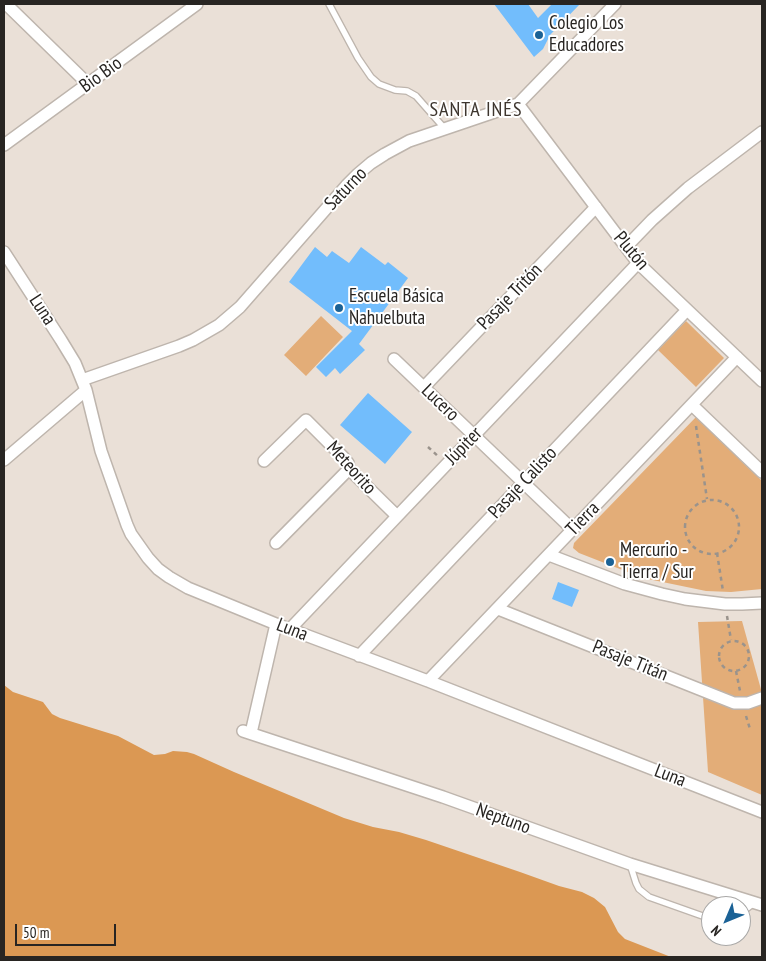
<!DOCTYPE html>
<meta charset="utf-8">
<style>
body{margin:0}
#map{position:relative;width:766px;height:961px;overflow:hidden;background:#eae0d7;font-family:"PT Sans Narrow",sans-serif}
canvas{display:block}
.frame{position:absolute;inset:0;border:5px solid #282522;pointer-events:none}
.north{position:absolute;left:701px;top:896px;width:50px;height:50px;box-sizing:border-box;background:#fff;border:1px solid #a9a8a7;border-radius:50%;rotate:225deg;font-size:14px;font-weight:700;line-height:20px;text-align:center;color:#282522}
.north::after{content:'';display:block;margin:auto;width:18px;height:22px;background:#1b6296;clip-path:polygon(50% 0,100% 100%,50% 72%,0 100%)}
.scale{position:absolute;left:15px;top:924px;width:101px;height:22px;box-sizing:border-box;border:2px solid #282522;border-top:0;padding-left:6px;font-size:15px;line-height:18px;white-space:nowrap;color:#282522;-webkit-text-stroke:4px #fff;paint-order:stroke}
</style>
<div id="map">
<canvas width="766" height="961"></canvas>
<div class="frame"></div>
<div class="north">N</div>
<div class="scale">50 m</div>
</div>
<script>
const g = document.querySelector('canvas').getContext('2d');
g.lineJoin = 'round';
function fill(path, color) { g.fillStyle = color; g.fill(path, 'evenodd'); }
const shape = rows => new Path2D(rows.map(r => 'M' + r).join(''));
function stroke(path, color, width, dash) { g.strokeStyle = color; g.lineWidth = width; g.lineCap = dash ? 'butt' : 'round'; g.setLineDash(dash || []); g.stroke(path); }
function write(font, color, halo, rows, align = 'center') {
  g.font = font + ' "PT Sans Narrow",sans-serif'; g.lineWidth = 4; g.setLineDash([]); g.textBaseline = 'middle'; g.strokeStyle = halo; g.fillStyle = color; for (const [text, x, y, turn = 0] of rows) {
    g.save(); g.translate(x, y); g.rotate((+turn || 0) * Math.PI / 180); g.textAlign = isNaN(turn) ? turn : align; if (halo) g.strokeText(text, 0, 0); g.fillText(text, 0, 0); g.restore();
  }
}
fill(shape([
 [321,316,343,337,306,376,284,355],
 [686,321,724,358,696,387,658,350],
 [696,417,762,481,762,589,731,592,706,591,643,578,579,553,573,548,574,543],
 [742,621,762,693,762,795,708,772,698,622]
]), '#e3ad78');
fill(shape([
 [4,685,13,692,43,702,52,714,60,718,118,736,154,755,165,754,173,751,187,752,194,754,234,772,344,818,373,827,399,832,426,840,520,872,559,886,582,892,594,898,605,907,618,932,625,939,671,957,4,957]
]), '#db9853');
fill(shape([
 [494,4,528,4,538,18,552,4,580,4,550,35,543,49,534,57],
 [315,247,327,257,332,251,349,263,361,247,385,265,388,262,408,278,359,344,365,350,340,374,335,368,326,377,316,367,352,331,289,282],
 [368,393,412,432,385,464,340,425],
 [558,582,579,590,572,607,552,599]
]), '#72bdfc');
const lane = shape([
 [329,4,358,58,371,77,379,84,395,90,407,91,416,96,445,129],
 [630,864,636,883,639,889,649,897,711,919],
 [741,913,755,902]
]);
const street = shape([
 [6,4,88,84],
 [518,104,638,263,762,381],
 [4,145,197,4],
 [626,247,652,220,688,188,762,132],
 [4,252,61,340,75,363,86,390,101,451,127,525,131,534,148,558,158,569,169,577,188,588,276,624,428,681,762,812],
 [394,359,573,530],
 [82,380,179,346,193,340,219,325,240,307,346,186,358,174,371,163,385,154,409,141,518,104,615,4],
 [424,387,596,207],
 [692,405,762,472],
 [4,460,86,390],
 [264,461,306,420,344,458,348,463,349,469,397,516],
 [276,543,349,469],
 [549,555,625,584,662,594,685,599,725,604,742,604,762,603],
 [498,609,734,703,748,703,762,698],
 [290,629,638,263],
 [359,656,687,310],
 [428,681,737,357],
 [243,731,443,797,630,864,762,905],
 [251,733,276,624]
]);
stroke(lane, '#beb5ad', 8);
stroke(street, '#beb5ad', 14);
stroke(shape([
 [696,426,707,499],
 [428,447,439,457],
 '685 527a27 27 0 1 1 54 0a27 27 0 1 1-54 0Z',
 [717,553,723,591],
 [727,616,731,640],
 '719 656a15 15 0 1 1 30 0a15 15 0 1 1-30 0Z',
 [736,671,740,691],
 [746,716,750,729]
]), '#9a938c', 2.5, [4, 4]);
stroke(lane, '#fff', 5.5);
stroke(street, '#fff', 11);
for (const [x, y, r, color] of [
 [539,35,5,"#1b6296"],
 [339,308,5,"#1b6296"],
 [610,562,5,"#1b6296"]
]) { const dot = new Path2D(); dot.arc(x, y, r, 0, 2 * Math.PI); g.fillStyle = color; g.fill(dot); stroke(dot, '#fff', 2); }
write('19px', '#282522', '#fff', [
 ["Colegio Los",549,24],
 ["Educadores",549,46],
 ["Escuela Básica",349,297],
 ["Nahuelbuta",349,319],
 ["Mercurio -",620,551],
 ["Tierra / Sur",620,573]
], 'left');
write('19px', '#282522', '#fff', [
 ["Bio Bio",101,75,-36],
 ["Saturno",346,189,-46],
 ["Plutón",631,251,50],
 ["Pasaje Tritón",510,297,-46],
 ["Luna",42,310,57],
 ["Lucero",440,403,44],
 ["Júpiter",464,446,-46],
 ["Meteorito",351,468,48],
 ["Pasaje Calisto",523,483,-47],
 ["Tierra",583,519,-46],
 ["Luna",292,630,21],
 ["Pasaje Titán",630,661,22],
 ["Luna",670,776,21],
 ["Neptuno",503,819,20]
]);
g.letterSpacing = '1px';
write('20px', '#3d352e', '#fff', [
 ["SANTA INÉS",476,110]
]);
g.letterSpacing = '0px';
</script>
